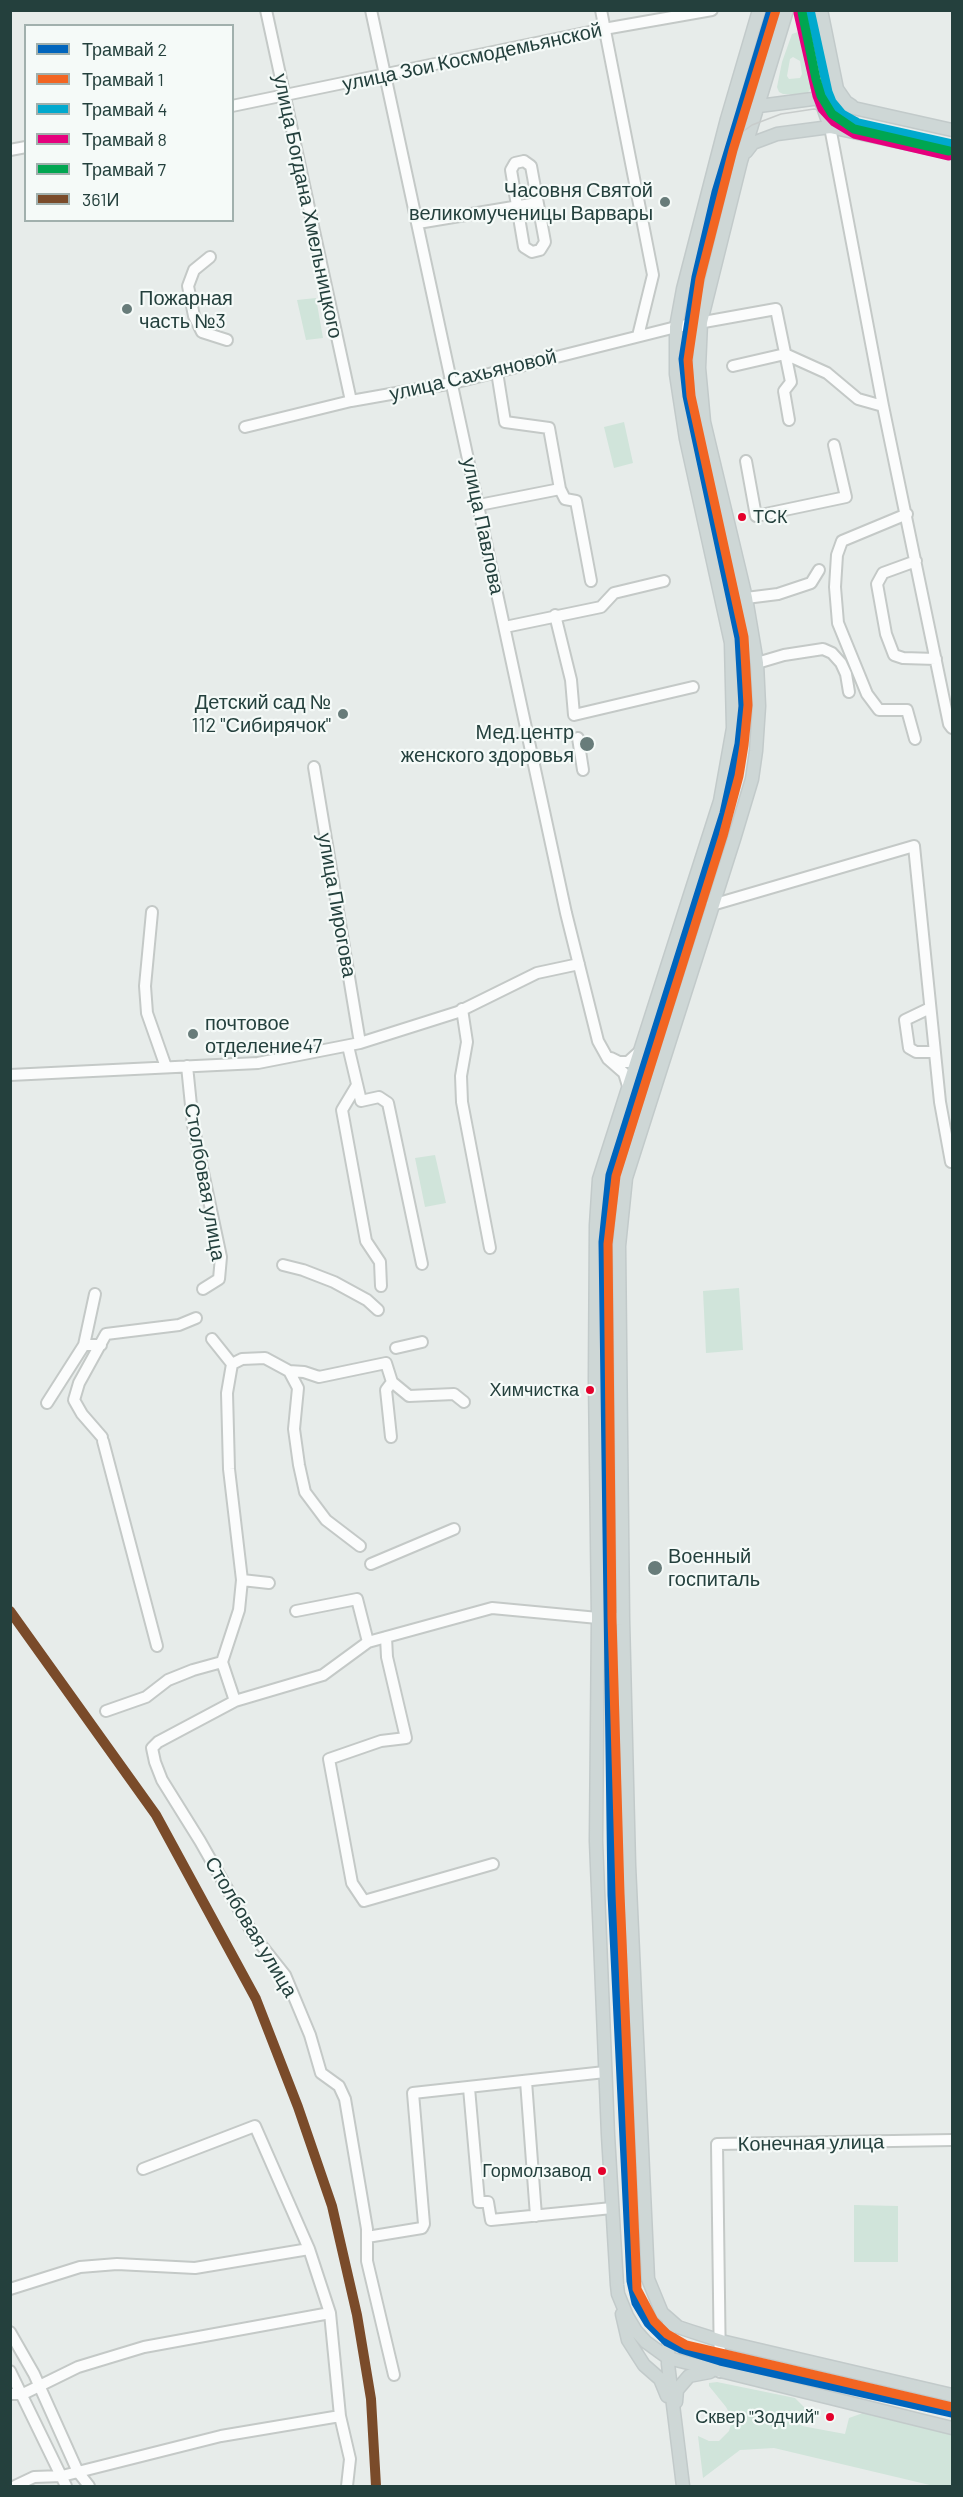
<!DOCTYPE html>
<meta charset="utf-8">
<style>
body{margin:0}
#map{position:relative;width:963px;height:2497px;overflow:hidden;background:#e7ecea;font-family:Barlow,sans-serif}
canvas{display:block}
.frame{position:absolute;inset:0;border:12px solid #24403d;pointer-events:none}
.legend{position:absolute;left:24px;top:24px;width:210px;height:198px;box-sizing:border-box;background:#f5faf8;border:2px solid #a1b0ad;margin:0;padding:8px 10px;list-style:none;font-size:18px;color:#24403d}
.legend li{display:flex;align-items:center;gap:12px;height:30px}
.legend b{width:30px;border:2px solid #a1b0ad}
</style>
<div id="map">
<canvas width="963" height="2497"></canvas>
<div class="frame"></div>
<ul class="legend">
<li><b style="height:8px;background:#0065bd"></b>Трамвай 2</li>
<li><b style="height:8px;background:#f26522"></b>Трамвай 1</li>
<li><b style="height:8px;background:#00a9ce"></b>Трамвай 4</li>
<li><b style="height:8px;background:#e5007d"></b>Трамвай 8</li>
<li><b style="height:8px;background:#00a651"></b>Трамвай 7</li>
<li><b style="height:8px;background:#7a4b2a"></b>361И</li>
</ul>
</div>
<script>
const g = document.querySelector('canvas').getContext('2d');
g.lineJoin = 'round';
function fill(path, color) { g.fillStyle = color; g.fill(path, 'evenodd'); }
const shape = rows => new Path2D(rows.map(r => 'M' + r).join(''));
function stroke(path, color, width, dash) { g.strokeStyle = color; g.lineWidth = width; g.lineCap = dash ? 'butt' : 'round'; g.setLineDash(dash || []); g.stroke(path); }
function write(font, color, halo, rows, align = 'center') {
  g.font = font + ' Barlow,sans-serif'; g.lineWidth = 4.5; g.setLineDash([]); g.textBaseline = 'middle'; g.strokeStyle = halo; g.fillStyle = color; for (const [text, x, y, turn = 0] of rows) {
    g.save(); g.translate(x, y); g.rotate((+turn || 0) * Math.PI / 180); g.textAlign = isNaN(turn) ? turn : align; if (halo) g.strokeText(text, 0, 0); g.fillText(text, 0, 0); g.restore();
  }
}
fill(shape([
 [798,32,801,36,812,87,806,95,783,94,779,92,777,87,782,62,792,34],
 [793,57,800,61,802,74,800,78,789,79,787,76,790,59],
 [316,298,323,338,306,340,297,300],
 [624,422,633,463,614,468,604,427],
 [435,1155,446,1203,425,1207,415,1158],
 [739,1288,743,1350,706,1353,703,1291],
 [854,2205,898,2206,898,2262,854,2262],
 [717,2382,795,2398,806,2409,802,2426,845,2434,849,2418,863,2413,952,2435,952,2486,934,2486,774,2448,740,2450,703,2478,698,2436,709,2441,719,2441,729,2431,731,2424,731,2416,726,2407,709,2386,709,2383]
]), '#d0e4da');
const minor = shape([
 [266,10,351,401],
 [371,10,566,913,598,1041,608,1059,624,1073,628,1086],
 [601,10,653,275,638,336],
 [232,106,604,29,712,10],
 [830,127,883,406,949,724,952,728],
 [10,150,26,147],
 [524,161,531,166,545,242,540,250,532,252,524,247,511,170,515,163,524,161],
 [418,223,537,203],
 [210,257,194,270,188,286,194,316,202,332,227,340],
 [733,366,785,354,827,373,858,399,883,406],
 [245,427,351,401,453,383,676,327,776,309,791,382,784,391,789,420],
 [746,461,756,516,846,497,834,445],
 [560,489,565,499,576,501,591,581],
 [479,505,560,489,549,428,505,422,497,372],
 [907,514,842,541,837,555,835,587,838,623,867,694,879,710,907,710,915,739],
 [916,561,883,573,877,584,886,634,894,655,903,658,936,659],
 [746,598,778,594,811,583,819,570],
 [555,615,571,680,574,715,693,687],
 [505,627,601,607,614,593,664,581],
 [757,663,784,655,823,649,832,653,841,663,846,674,849,692],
 [578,738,583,770],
 [314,767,360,1043],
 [712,905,914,846,940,1102,951,1162,952,1161],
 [152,912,145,986,147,1013,166,1067],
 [930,1008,905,1020,909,1048,916,1052,935,1052],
 [462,1009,467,1042,461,1076,462,1102,490,1248],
 [348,1046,361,1101,379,1097,388,1103,422,1264],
 [611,1058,619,1062,628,1062,639,1052],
 [187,1066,193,1125,221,1257,219,1279,203,1289],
 [10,1075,258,1063,360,1043,458,1012,537,973,579,964],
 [357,1085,342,1110,366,1241,380,1262,381,1286],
 [283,1265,303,1270,334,1282,367,1300,378,1310],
 [212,1339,232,1364],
 [84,1345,95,1294],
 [396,1348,422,1342],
 [289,1371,298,1388,294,1429,299,1465,305,1492,326,1520,360,1546],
 [47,1403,84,1345,101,1345],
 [102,1437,82,1414,74,1400,79,1383,106,1334,179,1325,196,1318],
 [391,1437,386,1390,392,1382],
 [103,1441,157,1646],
 [371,1564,454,1529],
 [242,1580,269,1583],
 [296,1611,357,1599,368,1642,492,1608,598,1618],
 [386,1637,387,1657,406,1738,381,1741,329,1759,352,1883,364,1901,493,1864],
 [368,1642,323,1675,235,1701,158,1742,152,1748,155,1762,162,1780,200,1841,254,1936,285,1975,310,2035,321,2073,339,2086,345,2099,367,2229,367,2261,394,2375],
 [235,1701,222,1662,239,1610,242,1580,229,1469,227,1393,232,1364,242,1359,265,1358,289,1371,304,1372,319,1377,386,1363,392,1382,409,1396,454,1394,464,1402],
 [106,1711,146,1697,168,1680,193,1670,222,1662],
 [526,2081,536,2216],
 [469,2088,479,2202,488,2202,491,2220,612,2208],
 [143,2169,255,2126,309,2249,330,2313,340,2416,350,2459,347,2486],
 [367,2237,422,2228,424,2224,413,2093,605,2072],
 [10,2289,80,2267,117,2264,195,2268,309,2249],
 [10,2332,34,2374,78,2472,89,2486],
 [10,2371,66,2486],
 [720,2372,717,2144,952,2140],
 [10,2394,23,2394,78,2367,144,2347,330,2313],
 [15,2486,34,2477,62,2476,221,2436,340,2416]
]);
const major = shape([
 [759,10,727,119,683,289,676,327,676,374,686,439,731,643,733,728,720,801,599,1179,596,1225,595,1379,598,1618,596,1841,608,2135,617,2285,618,2294,627,2316,636,2331,646,2342,668,2358,952,2428],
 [787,10,741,161,701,322,699,368,704,422,746,598,757,663,759,706,756,751,752,779,734,839,626,1178,619,1246,623,1619,629,1865,648,2279,662,2313,678,2327,690,2331,721,2341,952,2395],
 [802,10,820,98,830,127],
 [821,10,837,89,846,102,852,106],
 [727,119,759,106,820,98,840,105,952,130],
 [746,152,753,143,777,134,830,127,952,153],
 [598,1618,623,1619],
 [622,2314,628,2340,644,2365,660,2379,667,2396],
 [669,2320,668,2364,683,2486],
 [676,2402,677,2390,689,2376,710,2372]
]);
stroke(minor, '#c4c9c7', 14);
stroke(major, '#c2caca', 15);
stroke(minor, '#fbfcfc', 10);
stroke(major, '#ced7d6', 12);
stroke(shape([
 [728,151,738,135,752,125,781,114,814,109,858,118]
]), '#c8cccb', 1.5);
stroke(shape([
 [10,1611,156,1815,256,1999,298,2107,332,2206,357,2315,371,2399,376,2486]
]), '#7a4b2a', 10);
stroke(shape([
 [771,10,716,192,696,277,683,359,687,396,739,638,743,706,739,744,724,813,610,1175,603,1242,612,1895,631,2281,636,2303,648,2323,667,2342,681,2349,720,2361,952,2413]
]), '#0065bd', 9);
stroke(shape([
 [776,10,733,150,700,279,688,360,691,396,744,637,748,705,744,745,739,776,723,836,616,1176,608,1244,612,1618,620,1894,637,2289,654,2321,667,2334,686,2345,952,2407]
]), '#f26522', 9);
stroke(shape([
 [810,10,828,92,832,102,842,114,858,123,952,144]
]), '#00a9ce', 9);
stroke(shape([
 [798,13,817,96,822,109,834,122,854,134,949,156]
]), '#e5007d', 9);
stroke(shape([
 [802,12,816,79,821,96,832,114,854,129,949,151]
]), '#00a651', 9);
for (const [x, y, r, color] of [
 [665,202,6,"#687c7a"],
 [127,309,6,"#687c7a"],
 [742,517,5,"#e4002b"],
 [343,714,6,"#687c7a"],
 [587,744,8,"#687c7a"],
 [193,1034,6,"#687c7a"],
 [590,1390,5,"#e4002b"],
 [655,1568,8,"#687c7a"],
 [602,2171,5,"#e4002b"],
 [830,2417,5,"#e4002b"]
]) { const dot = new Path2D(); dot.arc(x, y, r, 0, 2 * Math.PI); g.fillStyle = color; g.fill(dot); stroke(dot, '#f5faf8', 2); }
write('18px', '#24403d', '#f5faf8', [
 ["ТСК",753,517,"left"],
 ["Химчистка",579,1390],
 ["Гормолзавод",591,2171],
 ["Сквер \"Зодчий\"",819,2417]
], 'right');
write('20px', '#24403d', '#f5faf8', [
 ["улица Зои Космодемьянской",472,57,-12],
 ["улица Богдана Хмельницкого",308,206,78],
 ["улица Сахьяновой",473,375,-13],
 ["улица Павлова",483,526,78],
 ["улица Пирогова",337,905,80],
 ["Столбовая улица",205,1182,80],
 ["Столбовая улица",251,1927,59],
 ["Конечная улица",811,2143,-1]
]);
write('20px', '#24403d', '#f5faf8', [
 ["Часовня Святой",653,190],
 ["великомученицы Варвары",653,213],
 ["Пожарная",139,298,"left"],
 ["часть №3",139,321,"left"],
 ["Детский сад №",331,702],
 ["112 \"Сибирячок\"",331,725],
 ["Мед.центр",574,732],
 ["женского здоровья",574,755],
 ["почтовое",205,1023,"left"],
 ["отделение47",205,1046,"left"],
 ["Военный",668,1556,"left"],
 ["госпиталь",668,1579,"left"]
], 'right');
</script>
